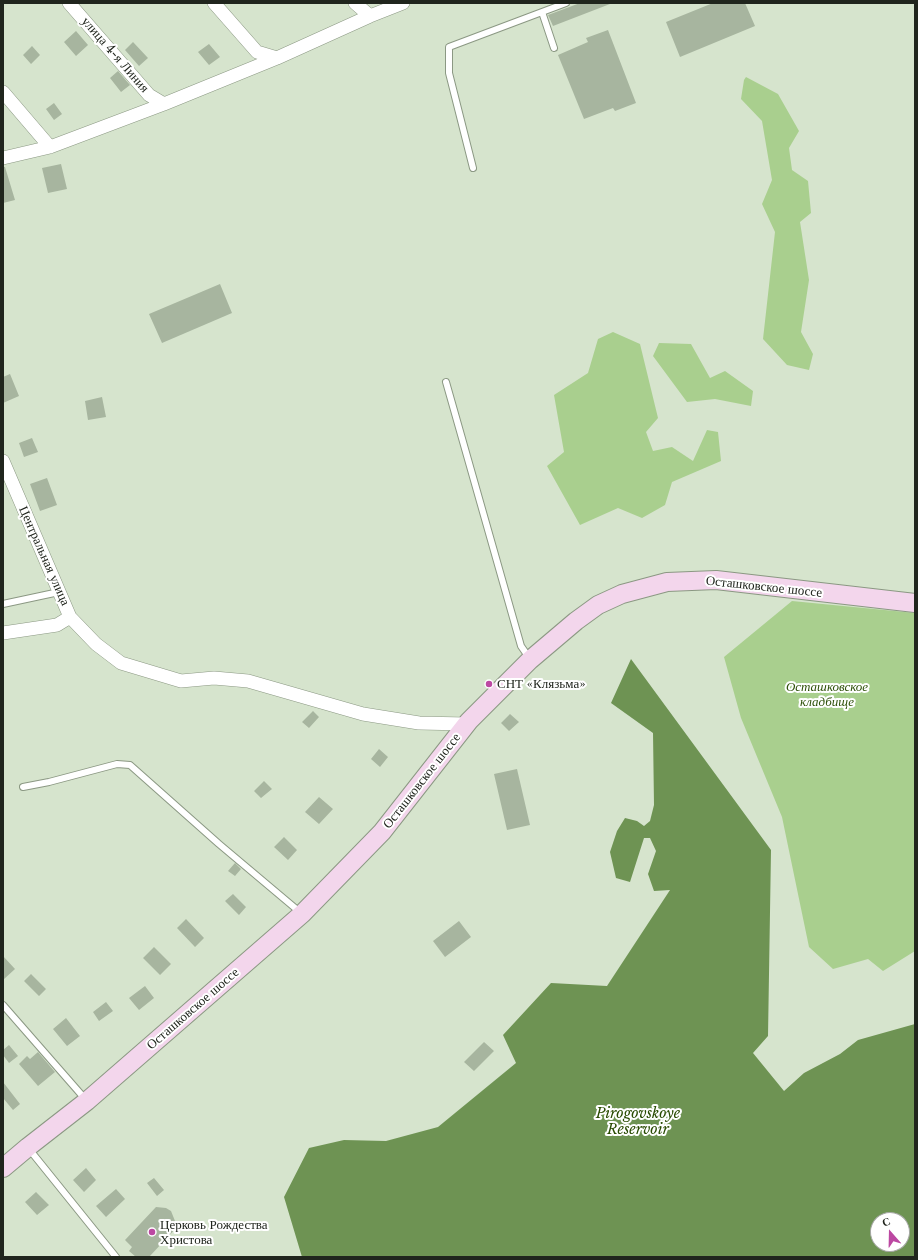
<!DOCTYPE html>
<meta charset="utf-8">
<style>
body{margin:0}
#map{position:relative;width:918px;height:1260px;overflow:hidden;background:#d6e4cd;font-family:"Libre Baskerville",serif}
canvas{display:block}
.frame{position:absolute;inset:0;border:4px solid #20251d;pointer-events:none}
.north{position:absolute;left:870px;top:1212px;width:40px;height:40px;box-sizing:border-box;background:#fff;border:1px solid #a6a8a5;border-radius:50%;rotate:340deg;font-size:11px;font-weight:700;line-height:16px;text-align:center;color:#20251d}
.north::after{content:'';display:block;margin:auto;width:14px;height:18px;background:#bc48a2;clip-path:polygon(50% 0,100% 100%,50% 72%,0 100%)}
</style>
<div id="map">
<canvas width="918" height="1260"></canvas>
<div class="frame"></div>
<div class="north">С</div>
</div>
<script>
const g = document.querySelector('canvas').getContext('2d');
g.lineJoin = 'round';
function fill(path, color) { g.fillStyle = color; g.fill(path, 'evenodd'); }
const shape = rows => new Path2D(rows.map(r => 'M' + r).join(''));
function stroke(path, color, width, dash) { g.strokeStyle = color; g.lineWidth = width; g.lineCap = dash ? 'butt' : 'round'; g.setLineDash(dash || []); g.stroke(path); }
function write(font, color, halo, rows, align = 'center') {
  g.font = font + ' "Libre Baskerville",serif'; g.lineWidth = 4; g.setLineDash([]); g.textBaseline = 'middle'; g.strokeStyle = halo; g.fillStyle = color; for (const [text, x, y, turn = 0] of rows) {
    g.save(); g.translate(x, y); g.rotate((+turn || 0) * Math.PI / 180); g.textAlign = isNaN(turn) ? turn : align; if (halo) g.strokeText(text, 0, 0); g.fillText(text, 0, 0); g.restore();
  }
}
fill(shape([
 [746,77,778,94,799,131,789,148,792,170,808,181,811,213,800,222,809,280,801,332,813,354,809,370,787,365,763,339,775,232,762,204,772,180,762,121,741,99,744,80],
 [613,332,640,344,658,418,646,432,653,451,672,447,693,461,707,430,718,432,721,461,672,482,665,505,642,518,618,508,580,525,547,466,564,452,554,395,588,373,598,339],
 [659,343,691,344,710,378,725,371,753,391,751,406,715,399,687,402,653,356],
 [792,601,915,613,915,951,883,971,868,959,833,969,809,947,782,817,741,718,724,657]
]), '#a9cf8e');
fill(shape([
 [631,659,771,850,768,1036,753,1053,784,1091,804,1073,840,1054,858,1040,915,1024,915,1257,302,1257,284,1197,309,1148,344,1140,386,1141,438,1127,516,1063,503,1035,551,983,607,986,670,890,654,891,648,874,656,851,650,838,644,838,630,882,616,878,610,852,617,831,625,818,637,821,644,826,650,821,654,805,653,733,611,703],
 [878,1220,902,1220,902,1244,878,1244]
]), '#6e9353');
fill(shape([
 [580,3,610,4,553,26,548,15],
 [713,3,745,3,755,26,680,57,666,22],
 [608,30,636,103,615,111,613,108,584,119,558,55,588,42,586,38],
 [76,31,88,45,76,56,64,42],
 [133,42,148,58,139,66,125,50],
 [209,44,220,57,209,65,198,52],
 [32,46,40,55,31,64,23,55],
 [118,71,130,85,121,92,110,78],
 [54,103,62,114,54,120,46,109],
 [61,164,67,189,48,193,42,168],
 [3,167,5,167,15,200,3,203],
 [220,284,232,313,162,343,149,314],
 [10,374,19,396,3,403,3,377],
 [102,397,106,417,88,420,85,401],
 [32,438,38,452,24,457,19,443],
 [47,478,57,505,40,511,30,484],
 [313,711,319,717,309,728,302,722],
 [510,714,519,722,509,731,501,723],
 [379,749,388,757,380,767,371,759],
 [517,769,530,825,507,830,494,774],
 [264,781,272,789,261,798,254,791],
 [319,797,333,809,319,824,305,812],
 [284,837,297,850,288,860,274,847],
 [235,863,241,869,235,876,228,871],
 [233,894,246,907,239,915,225,901],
 [186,919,204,938,195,947,177,928],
 [459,921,471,937,445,957,433,941],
 [154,947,171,964,160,975,143,958],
 [3,956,15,969,3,980],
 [31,974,46,989,39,996,24,981],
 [145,986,154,998,139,1010,129,998],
 [106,1002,113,1011,99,1021,93,1012],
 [66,1018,80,1036,67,1046,53,1029],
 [484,1042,494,1051,474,1071,464,1062],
 [9,1045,18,1056,9,1063,3,1055,3,1050],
 [38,1052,55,1072,38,1086,19,1064,27,1056,30,1059],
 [3,1082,20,1104,13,1110,3,1098],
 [86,1168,96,1180,84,1192,73,1180],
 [154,1178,164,1190,157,1196,147,1183],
 [116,1189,125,1199,106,1217,96,1206],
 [36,1192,49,1205,37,1215,25,1202],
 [156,1207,166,1208,171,1211,175,1221,179,1225,149,1257,136,1257,129,1251,132,1247,125,1240]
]), '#a7b59f');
const lane = shape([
 [554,48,542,12,566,3],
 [473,168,449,73,449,47,542,12],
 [446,382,521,646,530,659],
 [3,604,59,592],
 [23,787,49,782,117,764,130,765,219,844,301,913],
 [3,1005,86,1100],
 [29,1149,116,1257]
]);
const street = shape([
 [69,3,149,95,164,104],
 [214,3,257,52,277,58],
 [355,3,370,16],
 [3,92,50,147],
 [3,158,50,147,164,104,277,58,370,16,403,3],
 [3,461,70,617,96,644,121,663,181,681,214,678,248,681,363,714,419,723,466,724],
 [3,633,57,625,70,617]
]);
const secondary = shape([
 [3,1168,28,1147,87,1101,302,914,382,832,469,721,530,660,576,621,598,605,622,594,667,582,716,580,915,603]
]);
stroke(lane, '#8b9883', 8);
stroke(street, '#8b9883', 14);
stroke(secondary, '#8b9883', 20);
stroke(lane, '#fff', 6);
stroke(street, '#fff', 13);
stroke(secondary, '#f3d6ec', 18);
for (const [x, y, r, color] of [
 [489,684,4,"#bc48a2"],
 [152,1232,4,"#bc48a2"]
]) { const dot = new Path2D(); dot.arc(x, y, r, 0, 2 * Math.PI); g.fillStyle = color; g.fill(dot); stroke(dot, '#fff', 1.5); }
write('13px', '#20251d', '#fff', [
 ["улица 4-я Линия",115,55,49],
 ["Центральная улица",44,556,66],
 ["Осташковское шоссе",764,587,6],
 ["Осташковское шоссе",422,781,-52],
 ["Осташковское шоссе",193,1009,-41]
]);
write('13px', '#20251d', '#fff', [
 ["СНТ «Клязьма»",497,684],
 ["Церковь Рождества",160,1225],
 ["Христова",160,1240]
], 'left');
write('italic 13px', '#2f510a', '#fff', [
 ["Осташковское",827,687],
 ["кладбище",827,702]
]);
write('italic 14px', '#294b02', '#fff', [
 ["Pirogovskoye",638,1114],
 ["Reservoir",638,1130]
]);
</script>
